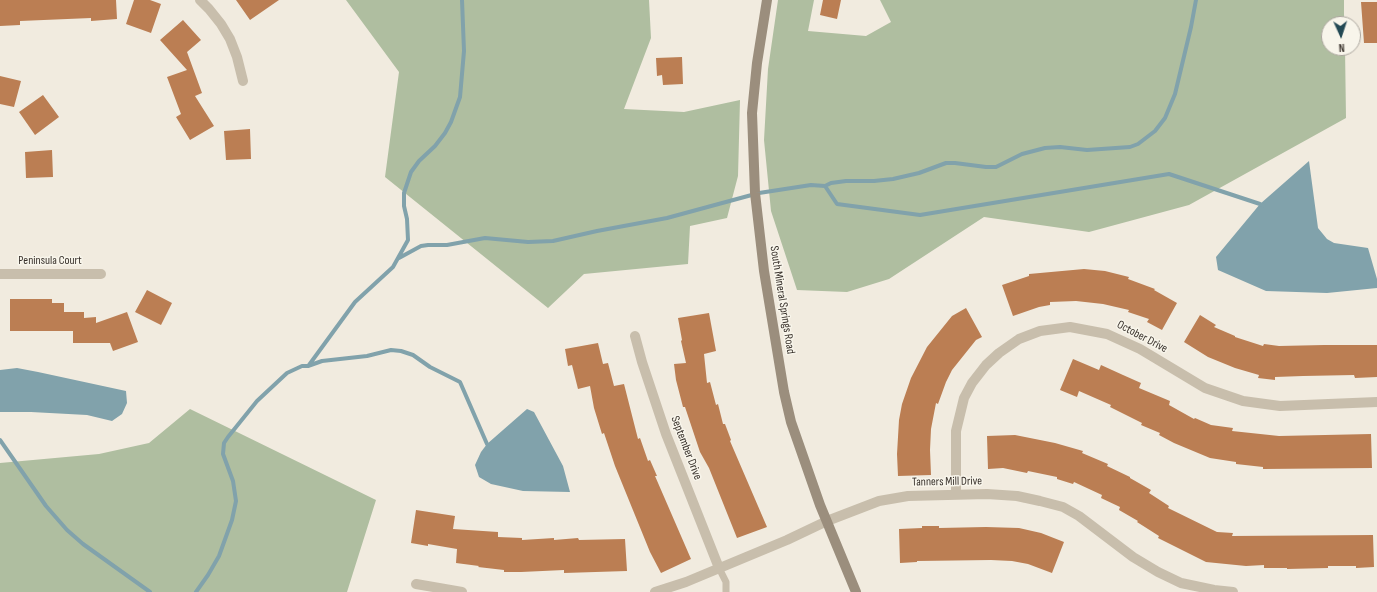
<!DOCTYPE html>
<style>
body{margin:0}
#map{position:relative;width:1377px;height:592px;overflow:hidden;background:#f1ebdf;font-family:"Sofia Sans Condensed",sans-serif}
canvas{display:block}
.north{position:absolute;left:1321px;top:16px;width:40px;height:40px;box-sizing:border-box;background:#f8f5eb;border:1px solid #aba69e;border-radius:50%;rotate:177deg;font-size:11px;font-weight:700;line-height:16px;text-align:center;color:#37302a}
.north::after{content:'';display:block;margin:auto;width:14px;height:18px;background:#234954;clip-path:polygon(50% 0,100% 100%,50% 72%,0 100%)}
</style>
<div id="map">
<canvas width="1377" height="592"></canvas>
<div class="north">N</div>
</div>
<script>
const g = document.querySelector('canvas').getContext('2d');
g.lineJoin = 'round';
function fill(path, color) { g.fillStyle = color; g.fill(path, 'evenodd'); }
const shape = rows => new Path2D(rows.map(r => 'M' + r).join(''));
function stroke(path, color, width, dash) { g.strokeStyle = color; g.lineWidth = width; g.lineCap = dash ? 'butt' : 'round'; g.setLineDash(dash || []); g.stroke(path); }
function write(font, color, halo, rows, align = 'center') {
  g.font = font + ' "Sofia Sans Condensed",sans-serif'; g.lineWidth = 3; g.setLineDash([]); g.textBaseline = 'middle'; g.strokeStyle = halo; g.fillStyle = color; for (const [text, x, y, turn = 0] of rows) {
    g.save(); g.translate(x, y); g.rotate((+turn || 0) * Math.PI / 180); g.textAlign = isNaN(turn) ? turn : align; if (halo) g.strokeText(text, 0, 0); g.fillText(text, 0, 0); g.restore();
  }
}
fill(shape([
 [346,0,649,0,651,38,624,109,684,112,740,100,738,176,727,218,690,226,688,264,584,274,548,308,385,177,399,72],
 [778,0,814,0,808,31,866,36,891,22,880,0,1344,0,1344,24,1329,24,1329,48,1345,48,1346,118,1189,205,1089,232,984,217,889,279,847,292,797,290,771,211,764,140,768,69],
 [190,409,376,500,347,592,0,592,0,463,99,454,149,443]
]), '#afbea0');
fill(shape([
 [1309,161,1318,228,1327,239,1334,243,1368,248,1377,279,1377,288,1327,293,1266,291,1218,270,1216,257,1260,204],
 [17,368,38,372,126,391,127,403,122,414,112,421,87,415,31,412,0,412,0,370],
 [527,409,534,412,563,466,570,492,523,491,491,484,479,477,475,465,481,452,487,444]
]), '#81a2ab');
stroke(shape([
 [825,186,837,204,920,215,1169,174,1260,204,1264,206],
 [399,258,421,246,428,245,447,245,485,238,528,242,553,241,597,231,667,218,759,193,811,185,825,186,831,183,846,181,874,181,893,179,919,173,946,163,955,163,986,167,996,167,1022,154,1045,148,1060,147,1087,150,1130,147,1138,144,1155,131,1165,118,1175,94,1191,27,1196,0],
 [309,365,355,302,393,267,408,240,407,219,404,206,404,193,411,172,419,161,435,146,445,133,451,122,460,97,464,51,462,0],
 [0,440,46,506,67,530,83,544,150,592],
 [196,592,208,575,219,556,232,520,236,501,233,481,223,454,224,443,228,437,257,401,287,373,302,366,308,366,322,361,367,356,391,350,401,351,413,355,430,367,460,382,487,444]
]), '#81a2ab', 4);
fill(shape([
 [0,0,116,0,117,19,91,21,91,18,20,21,20,25,0,26],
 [134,0,150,0,161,4,151,33,126,24],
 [236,0,279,0,250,20],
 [823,0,841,0,837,19,820,15],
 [1361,2,1377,2,1377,43,1364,43],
 [183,20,201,40,187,52,202,93,195,96,214,126,190,140,176,117,181,114,167,77,187,70,160,40],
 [682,57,683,84,663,85,662,75,657,76,656,58],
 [0,76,21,81,14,107,0,104],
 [43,95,59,117,35,135,19,112],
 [250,129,251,159,226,160,224,131],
 [52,150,53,177,26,178,25,152],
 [1084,269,1105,271,1129,277,1128,279,1155,289,1154,290,1177,303,1162,330,1147,322,1149,319,1128,312,1129,310,1103,304,1076,301,1050,302,1050,305,1039,307,1013,316,1002,285,1029,276,1029,274],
 [147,290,172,303,161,325,135,312],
 [10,299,52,299,52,303,64,303,64,312,84,312,84,318,96,317,96,323,127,312,138,342,113,351,110,343,73,343,73,331,10,331],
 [966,308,982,337,976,340,952,370,946,382,938,404,936,403,931,429,930,450,931,475,898,476,897,454,899,420,902,404,911,378,927,347,952,316],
 [709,313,716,351,704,354,707,383,710,382,716,405,718,404,723,424,725,424,731,440,730,441,767,527,737,538,709,468,700,452,685,407,683,407,676,380,674,364,686,363,681,341,682,340,678,318],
 [1200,315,1216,325,1214,327,1235,336,1235,337,1263,346,1264,344,1279,346,1324,345,1377,345,1377,377,1355,378,1354,375,1303,376,1275,377,1275,380,1258,378,1259,375,1235,368,1208,357,1184,342],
 [598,343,603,364,608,363,614,386,624,384,638,439,640,438,648,461,650,460,657,476,655,476,691,559,661,573,650,552,615,466,604,433,602,434,594,408,590,386,578,389,572,365,568,366,565,349],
 [1073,359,1099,370,1101,365,1123,375,1141,383,1139,388,1170,401,1169,405,1194,419,1195,418,1211,425,1233,428,1232,431,1279,436,1371,434,1372,468,1263,469,1263,467,1236,464,1236,462,1210,458,1174,443,1159,435,1160,433,1141,425,1142,423,1110,407,1111,405,1079,391,1077,397,1060,390],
 [1015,435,1055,443,1083,451,1082,453,1108,464,1107,466,1130,477,1130,478,1151,490,1149,493,1169,506,1168,508,1217,532,1233,533,1232,536,1373,535,1374,567,1356,568,1356,566,1328,566,1328,568,1287,569,1287,568,1264,568,1264,565,1246,566,1206,562,1158,538,1159,536,1137,522,1138,521,1119,510,1120,507,1101,498,1102,495,1074,482,1073,484,1057,479,1057,477,1028,471,1027,473,1003,468,988,469,987,436],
 [416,510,455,516,453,529,498,532,498,537,522,538,522,540,554,538,554,540,578,538,579,540,625,539,627,571,564,573,564,570,521,572,504,572,504,570,478,567,479,566,456,563,457,549,428,544,428,546,411,543],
 [922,526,939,526,939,528,986,527,1019,528,1041,533,1064,542,1052,573,1028,564,1012,561,991,560,917,561,917,562,900,563,899,529,922,528]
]), '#bb7e53');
stroke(shape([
 [719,568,726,582,726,592]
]), '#c8beac', 7);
stroke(shape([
 [200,0,209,9,221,24,230,39,237,57,243,81],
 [0,274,101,274],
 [635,336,642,362,666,434,719,568],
 [956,495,956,431,964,398,972,383,986,365,999,353,1019,339,1040,331,1070,327,1107,334,1140,349,1205,388,1243,401,1280,406,1377,402],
 [416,584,462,592],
 [655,592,686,582,787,540,827,521,879,501,908,496,987,494,1017,496,1040,501,1063,507,1079,516,1133,557,1158,572,1181,583,1214,590,1233,592]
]), '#c8beac', 10);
stroke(shape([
 [767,0,757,63,752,113,755,193,764,271,784,392,791,422,820,505,856,592]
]), '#9b8e7d', 10);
write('12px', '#37302a', '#f8f5eb', [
 ["Peninsula Court",50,261],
 ["South Mineral Springs Road",782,300,81],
 ["October Drive",1142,337,28],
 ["September Drive",686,448,69],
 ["Tanners Mill Drive",947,482,-1]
]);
</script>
